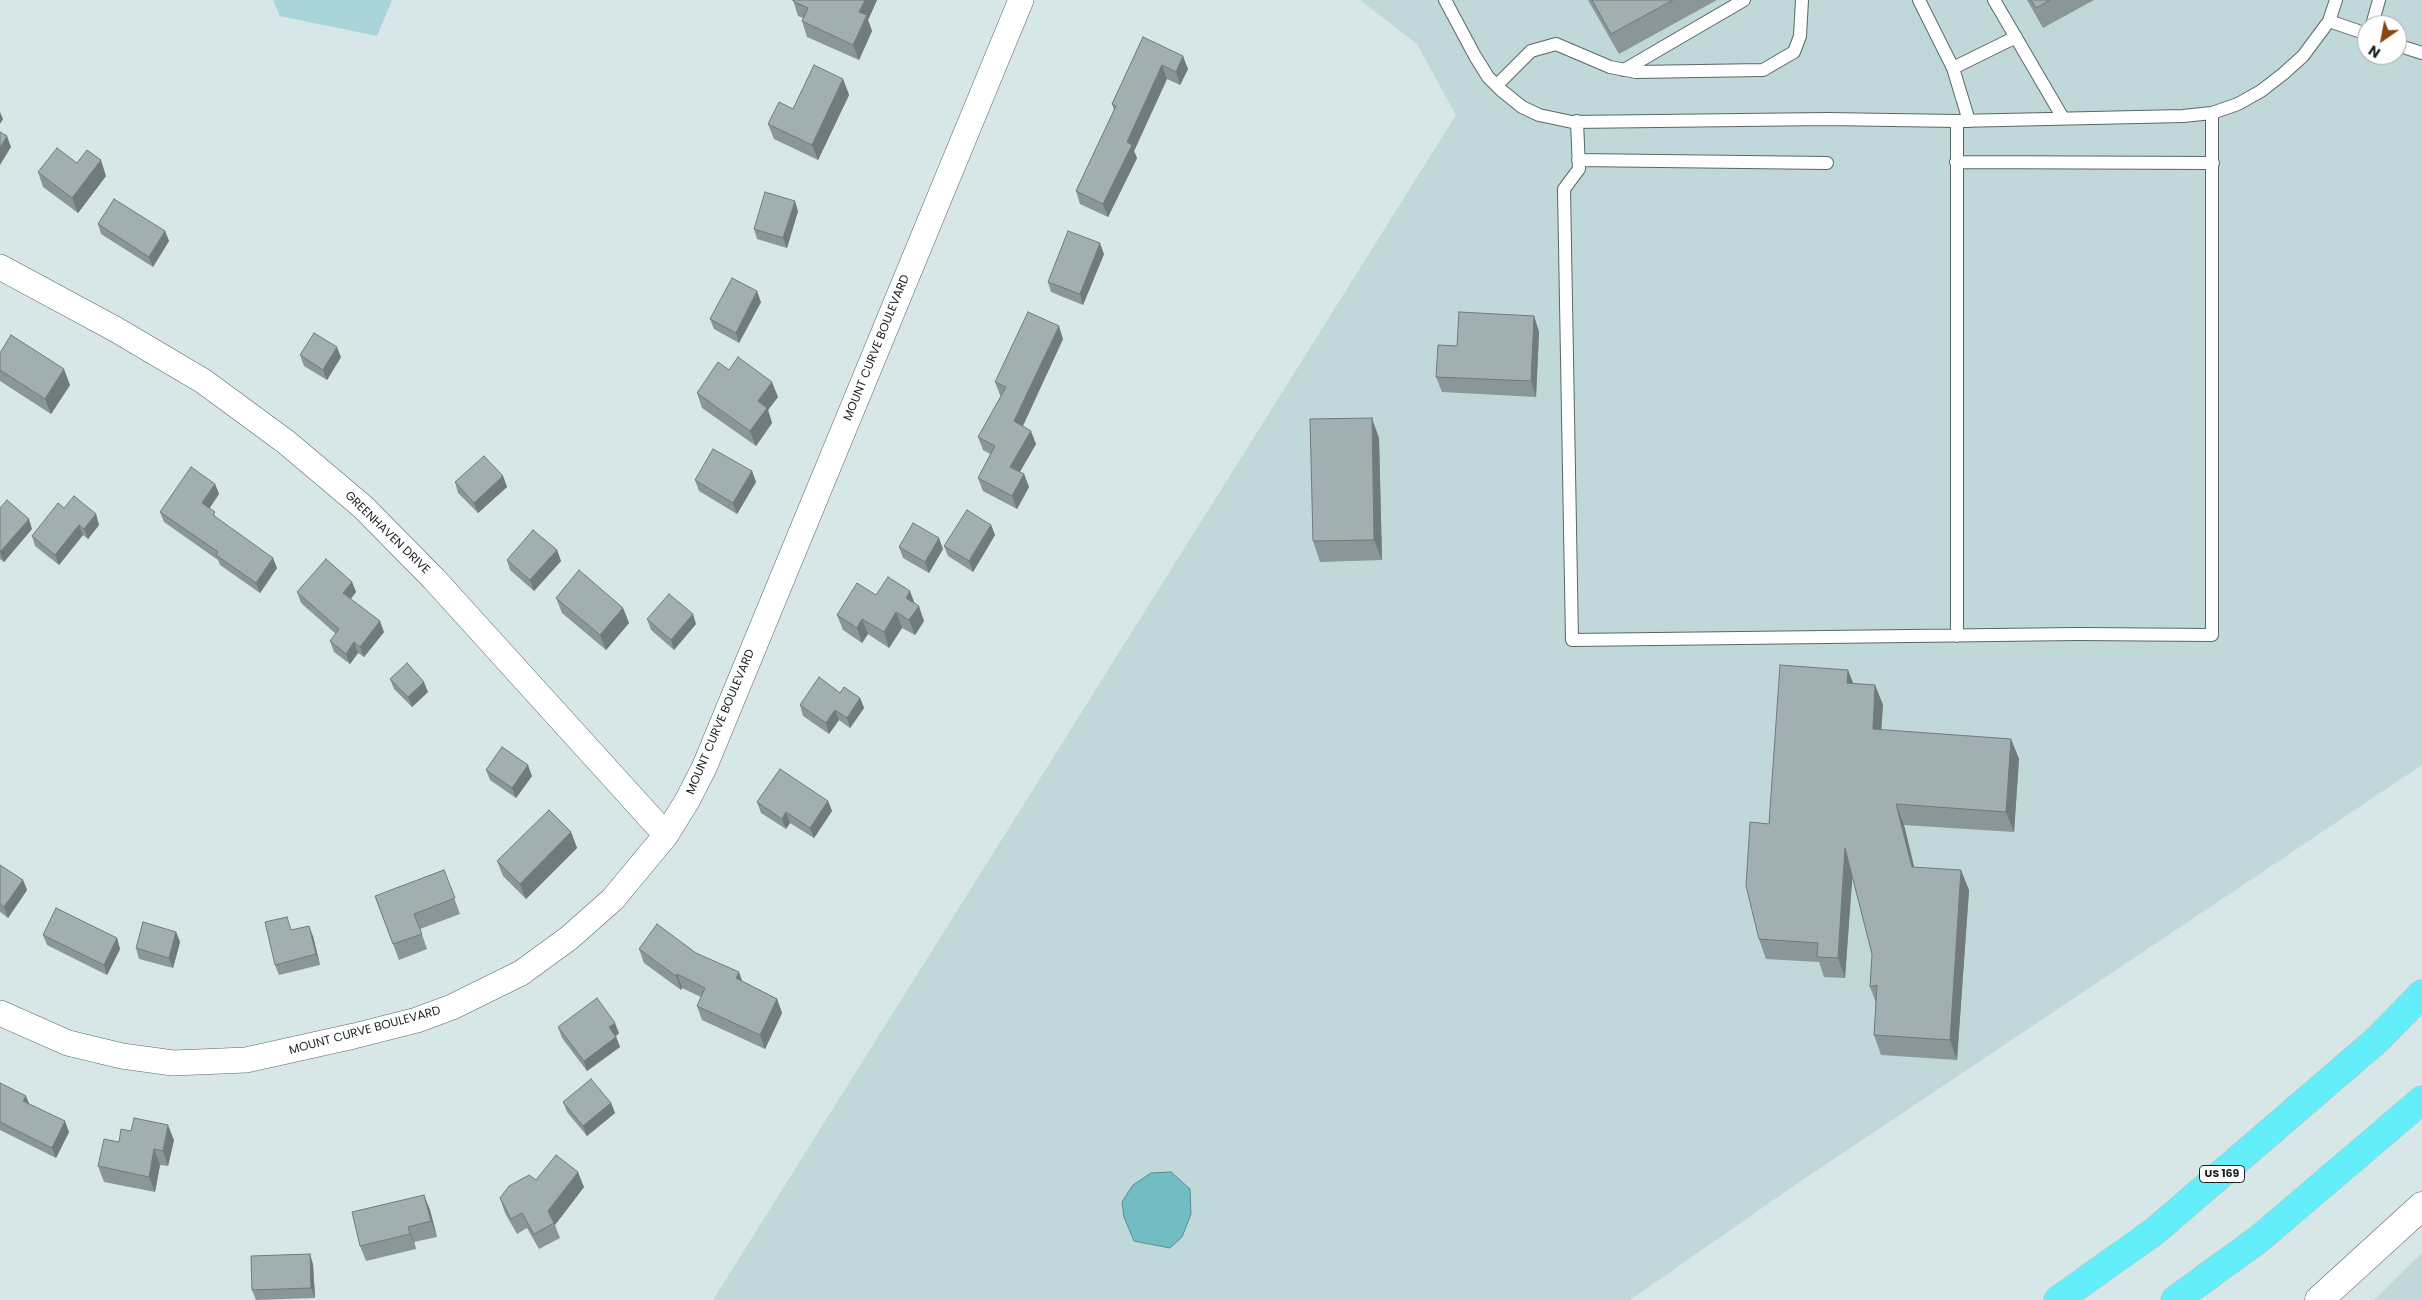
<!DOCTYPE html>
<style>
body{margin:0}
#map{position:relative;width:2422px;height:1300px;overflow:hidden;background:#d7e6e7;font-family:Poppins,sans-serif}
canvas{display:block}
.north{position:absolute;left:2357px;top:15px;width:50px;height:50px;box-sizing:border-box;background:#fff;border:1px solid #a4a6a6;border-radius:50%;rotate:213deg;font-size:14px;font-weight:700;line-height:20px;text-align:center;color:#1b2020}
.north::after{content:'';display:block;margin:auto;width:18px;height:22px;background:#874612;clip-path:polygon(50% 0,100% 100%,50% 72%,0 100%)}
</style>
<div id="map">
<canvas width="2422" height="1300"></canvas>
<div class="north">N</div>
</div>
<script>
const g = document.querySelector('canvas').getContext('2d');
g.lineJoin = 'round';
function fill(path, color) { g.fillStyle = color; g.fill(path, 'evenodd'); }
const shape = rows => new Path2D(rows.map(r => 'M' + r).join(''));
function stroke(path, color, width, dash) { g.strokeStyle = color; g.lineWidth = width; g.lineCap = dash ? 'butt' : 'round'; g.setLineDash(dash || []); g.stroke(path); }
function write(font, color, halo, rows, align = 'center') {
  g.font = font + ' Poppins,sans-serif'; g.lineWidth = 4.5; g.setLineDash([]); g.textBaseline = 'middle'; g.strokeStyle = halo; g.fillStyle = color; for (const [text, x, y, turn = 0] of rows) {
    g.save(); g.translate(x, y); g.rotate((+turn || 0) * Math.PI / 180); g.textAlign = isNaN(turn) ? turn : align; if (halo) g.strokeText(text, 0, 0); g.fillText(text, 0, 0); g.restore();
  }
}
fill(shape([
 [1360,0,2422,0,2422,765,1795,1185,1630,1300,713,1300,1456,115,1417,44],
 [2367,25,2397,25,2397,55,2367,55],
 [2422,1253,2422,1300,2374,1300]
]), '#c1d8db');
fill(shape([
 [273,0,392,0,377,36,280,16]
]), '#a9d5da');
const water = shape([
 [1171,1172,1190,1189,1191,1214,1182,1237,1170,1248,1134,1241,1124,1217,1122,1202,1133,1185,1151,1173,1171,1172]
]);
fill(water, '#72bcc3');
stroke(water, '#588d92', 1);
const lane = shape([
 [1445,0,1475,56,1488,77,1501,90,1522,107,1539,115,1572,122,1827,119,1957,121,2183,116,2212,113,2238,104,2261,91,2283,74,2303,56,2329,21,2336,0],
 [1919,0,1953,68,1969,121],
 [1994,0,2063,118],
 [2329,21,2367,34],
 [2372,25,2379,0],
 [2397,45,2422,53],
 [1953,68,2016,37],
 [1624,70,1744,0],
 [1497,85,1531,51,1556,44,1610,67,1636,72,1763,70,1794,52,1800,36,1802,0],
 [1577,121,1579,169,1564,189,1572,640,2078,634,2212,635,2212,113],
 [1957,121,1957,636],
 [1578,160,1827,163],
 [1956,162,2213,163]
]);
const street = shape([
 [0,267,115,329,203,381,286,442,363,507,434,579,666,835],
 [0,1013,68,1043,122,1056,173,1063,246,1060,354,1036,417,1020,452,1007,521,973,569,938,613,899,666,835,687,801,704,768,1021,0]
]);
const secondary = shape([
 [2319,1300,2422,1206]
]);
const highway = shape([
 [2058,1300,2155,1231,2378,1039,2422,994],
 [2175,1300,2259,1239,2422,1100]
]);
stroke(lane, '#5a6768', 14);
stroke(street, '#5a6768', 26);
stroke(secondary, '#5a6768', 29);
stroke(highway, '#bfc1c1', 29);
stroke(lane, '#fff', 12);
stroke(street, '#fff', 25);
stroke(secondary, '#fff', 28);
stroke(highway, '#63eefa', 28);
fill(shape([
 [793,0,877,0,868,20,872,31,859,60,807,37,802,21,803,18,798,16],
 [1588,0,1717,0,1619,54],
 [2027,0,2094,0,2043,28],
 [1143,37,1188,69,1180,85,1167,79,1134,151,1137,158,1108,217,1080,204,1076,191,1114,110,1112,104],
 [843,79,849,95,818,160,774,139,768,124],
 [77,163,106,176,78,213,43,187,38,172],
 [798,211,787,248,757,239,754,229],
 [98,224,165,231,169,241,153,267,101,234],
 [1104,254,1083,305,1051,292,1048,282],
 [761,302,739,343,714,329,710,319],
 [1534,316,1539,332,1536,397,1442,392,1436,377,1457,346],
 [1063,339,1023,426,1036,444,1020,472,1024,474,1029,487,1017,509,983,491,978,478,990,454,983,450,978,437,1001,396,1000,395,995,382],
 [0,353,70,385,51,414,0,381],
 [300,355,341,357,327,380,304,366],
 [729,370,778,397,768,410,772,423,756,446,702,408,697,393],
 [1379,438,1382,560,1320,562,1313,541],
 [752,471,756,482,737,514,699,491,695,480],
 [503,476,507,487,478,513,458,493,455,482],
 [215,484,219,494,209,508,217,518,277,568,260,593,220,565,218,560,164,522,160,512],
 [0,508,32,529,4,562,0,559],
 [64,508,96,514,99,525,88,539,83,535,59,565,35,546,32,536],
 [991,525,995,535,973,572,948,556,944,546],
 [899,547,943,549,929,573,903,558],
 [557,550,561,561,534,591,510,570,507,560],
 [352,582,356,592,351,599,384,632,364,657,358,653,350,664,334,652,330,641,336,634,301,603,297,592],
 [876,595,915,603,924,621,915,635,902,628,889,648,868,634,862,643,843,630,837,615],
 [556,598,623,608,629,623,606,650,562,613],
 [647,619,696,624,674,650,651,630],
 [390,679,428,692,412,707,394,689],
 [1853,683,1875,685,1883,705,1881,730,2011,739,2019,759,2014,832,1904,825,1914,867,1969,890,1957,1060,1881,1055,1874,1035,1876,1003,1870,987,1872,954,1852,875,1845,978,1824,977,1819,962,1766,959,1759,939,1769,824],
 [840,693,860,698,864,708,850,728,839,720,829,734,803,716,800,705],
 [486,770,532,776,516,798,490,780],
 [828,801,832,811,814,838,790,823,786,829,761,813,757,802],
 [571,832,577,848,526,899,503,876,497,861],
 [0,865,23,880,27,890,8,918,0,912],
 [444,870,460,914,420,929,427,949,399,960,375,896],
 [292,930,313,936,320,965,279,975,275,965],
 [176,932,180,942,173,968,139,959,136,948],
 [43,935,117,938,120,949,107,975,47,945],
 [639,949,696,953,742,981,777,999,782,1013,765,1049,702,1020,697,1006,701,997,682,988,681,990,644,963],
 [558,1027,619,1033,616,1036,620,1047,587,1071,562,1038],
 [0,1083,69,1132,56,1158,0,1130],
 [563,1102,611,1103,615,1113,587,1136,567,1112],
 [174,1140,168,1166,160,1165,155,1192,104,1182,98,1166,119,1142],
 [536,1180,584,1187,555,1225,560,1238,539,1249,527,1228,517,1234,505,1213,500,1198],
 [424,1195,430,1210,437,1237,414,1242,416,1249,366,1261,360,1246],
 [313,1264,315,1298,256,1300,252,1290]
]), '#8a9698');
fill(shape([
 [865,0,877,0,868,20,872,31,859,60,853,45,859,12],
 [1183,56,1188,69,1180,85,1176,72],
 [1162,65,1167,79,1134,151,1137,158,1108,217,1103,204,1127,142],
 [843,79,849,95,818,160,812,145],
 [0,112,3,119,0,124],
 [7,136,11,147,0,165,0,148],
 [101,160,106,176,78,213,72,198],
 [795,201,798,211,787,248,783,238],
 [165,231,169,241,153,267,149,257],
 [1100,243,1104,254,1083,305,1080,294],
 [757,291,761,302,739,343,736,333],
 [1534,316,1539,332,1536,397,1531,381],
 [1059,326,1063,339,1019,434,1014,421],
 [337,347,341,357,327,380,323,370],
 [64,369,70,385,51,414,45,399],
 [772,382,778,397,768,410,772,423,756,446,750,431,758,401],
 [1372,418,1379,438,1382,560,1374,540],
 [1031,431,1036,444,1015,480,1010,467],
 [752,471,756,482,737,514,733,503],
 [1024,474,1029,487,1017,509,1012,496],
 [503,476,507,487,478,513,474,503],
 [215,484,219,494,206,514,202,503],
 [96,514,99,525,88,539,84,529],
 [29,519,32,529,4,562,0,552],
 [79,525,83,535,59,565,55,555],
 [991,525,995,535,973,572,969,561],
 [939,538,943,549,929,573,925,562],
 [557,550,561,561,534,591,530,580],
 [273,558,277,568,260,593,256,583],
 [352,582,356,592,347,603,343,593],
 [910,591,916,607,906,598],
 [919,606,924,621,915,635,909,620],
 [623,608,629,623,606,650,600,635],
 [896,612,902,628,889,648,884,632],
 [693,614,696,624,674,650,671,640],
 [862,619,868,634,862,643,857,628],
 [380,621,384,632,364,657,360,647],
 [354,642,358,653,350,664,346,654],
 [1848,670,1856,690,1847,683],
 [424,682,428,692,412,707,408,697],
 [1875,685,1883,705,1880,749,1873,729],
 [860,698,864,708,850,728,847,718],
 [835,710,839,720,829,734,826,723],
 [2011,739,2019,759,2014,832,2006,812],
 [528,765,532,776,516,798,512,788],
 [828,801,832,811,814,838,810,828],
 [1896,804,1904,825,1919,887,1912,867],
 [786,812,790,823,786,829,782,819],
 [571,832,577,848,526,899,520,884],
 [1845,848,1853,869,1845,978,1838,958],
 [1961,870,1969,890,1957,1060,1950,1040],
 [23,880,27,890,8,918,4,907],
 [309,926,313,936,320,965,316,954],
 [176,932,180,942,173,968,169,958],
 [117,938,120,949,107,975,104,965],
 [739,972,744,986,736,978],
 [677,974,682,988,681,990,676,976],
 [777,999,782,1013,765,1049,760,1035],
 [615,1023,619,1033,613,1038,609,1027],
 [616,1037,620,1047,587,1071,584,1061],
 [26,1096,30,1106,23,1101],
 [611,1103,615,1113,587,1136,583,1126],
 [65,1121,69,1132,56,1158,52,1148],
 [168,1125,174,1140,168,1166,163,1151],
 [154,1149,160,1165,155,1192,149,1177],
 [578,1172,584,1187,555,1225,548,1211],
 [424,1195,430,1210,437,1237,431,1221],
 [408,1227,414,1242,416,1249,410,1234],
 [310,1254,313,1264,315,1298,311,1288]
]), '#717a7c');
const building = shape([
 [793,0,865,0,859,12,867,15,853,45,802,21,808,8,793,1,793,0],
 [1592,0,1673,0,1611,34,1592,0],
 [2031,0,2050,0,2036,8,2031,0],
 [1143,37,1183,56,1176,72,1162,65,1127,142,1132,145,1103,204,1076,191,1116,106,1112,104,1143,37],
 [814,65,843,79,812,145,768,124,779,102,793,109,814,65],
 [0,132,7,136,0,148,0,132],
 [57,148,77,163,87,150,101,160,72,198,38,172,57,148],
 [765,192,795,201,783,238,754,229,765,192],
 [114,199,165,231,149,257,98,224,114,199],
 [1068,231,1100,243,1080,294,1048,282,1068,231],
 [732,278,757,291,736,333,710,319,732,278],
 [1028,312,1059,326,1014,421,1031,431,1010,467,1024,474,1012,496,978,478,995,446,978,437,1006,387,995,382,1028,312],
 [1459,312,1534,316,1531,381,1436,377,1438,345,1457,346,1459,312],
 [314,333,337,347,323,370,300,355,314,333],
 [11,335,64,369,45,399,0,370,0,353,11,335],
 [738,357,772,382,758,401,767,408,750,431,697,393,718,362,729,370,738,357],
 [1372,418,1374,540,1313,541,1310,419,1372,418],
 [713,449,752,471,733,503,695,480,713,449],
 [484,456,503,476,474,503,455,482,484,456],
 [191,467,215,484,202,503,215,512,213,515,273,558,256,583,216,555,218,552,160,512,191,467],
 [74,496,96,514,84,529,79,525,55,555,32,536,58,503,64,508,74,496],
 [7,500,29,519,0,552,0,508,7,500],
 [967,510,991,525,969,561,944,546,967,510],
 [913,523,939,538,925,562,899,547,913,523],
 [533,530,557,550,530,580,507,560,533,530],
 [326,559,352,582,343,593,380,621,360,647,354,642,346,654,330,641,339,629,297,592,326,559],
 [579,570,623,608,600,635,556,598,579,570],
 [888,577,910,591,906,598,919,606,909,620,896,612,884,632,862,619,857,628,837,615,857,583,876,595,888,577],
 [669,594,693,614,671,640,647,619,669,594],
 [407,663,424,682,408,697,390,679,407,663],
 [1780,665,1848,670,1847,683,1875,685,1873,729,2011,739,2006,812,1896,804,1912,867,1961,870,1950,1040,1874,1035,1877,985,1870,987,1872,954,1845,848,1838,958,1817,957,1818,943,1759,939,1746,886,1750,822,1769,824,1780,665],
 [819,677,840,693,844,687,860,698,847,718,835,710,826,723,800,705,819,677],
 [502,747,528,765,512,788,486,770,502,747],
 [780,769,828,801,810,828,786,812,782,819,757,802,780,769],
 [549,810,571,832,520,884,497,861,549,810],
 [0,865,23,880,4,907,0,904,0,865],
 [444,870,455,898,414,914,422,934,393,944,375,896,444,870],
 [56,908,117,938,104,965,43,935,56,908],
 [287,917,291,930,309,926,316,954,275,965,265,922,287,917],
 [143,922,176,932,169,958,136,948,143,922],
 [657,924,696,953,739,972,736,978,777,999,760,1035,697,1006,705,988,677,974,676,976,639,949,657,924],
 [597,998,615,1023,609,1027,616,1037,584,1061,558,1027,597,998],
 [591,1079,611,1103,583,1126,563,1102,591,1079],
 [0,1083,26,1096,23,1101,65,1121,52,1148,0,1122,0,1083],
 [134,1118,168,1125,163,1151,154,1149,149,1177,98,1166,104,1139,119,1142,121,1129,131,1131,134,1118],
 [556,1155,578,1172,548,1211,554,1223,534,1234,522,1213,511,1219,500,1198,509,1186,529,1175,536,1180,556,1155],
 [424,1195,431,1221,408,1227,410,1234,360,1246,352,1212,424,1195],
 [310,1254,311,1288,252,1290,251,1256,310,1254]
]);
fill(building, '#a1afb1');
stroke(building, '#717a7c', 1);
for (const [x, y, w] of [
 [2222,1174,45]
]) { const box = new Path2D(); box.roundRect(x - w / 2, y - 8.5, w, 17, 4); g.fillStyle = '#fff'; g.fill(box); stroke(box, '#1b2020', 1); }
write('bold 11px', '#1b2020', null, [
 ["US 169",2222,1174]
]);
write('12px', '#1b2020', '#fff', [
 ["MOUNT CURVE BOULEVARD",877,348,-68],
 ["GREENHAVEN DRIVE",387,533,44],
 ["MOUNT CURVE BOULEVARD",721,722,-67],
 ["MOUNT CURVE BOULEVARD",365,1031,-15]
]);
</script>
